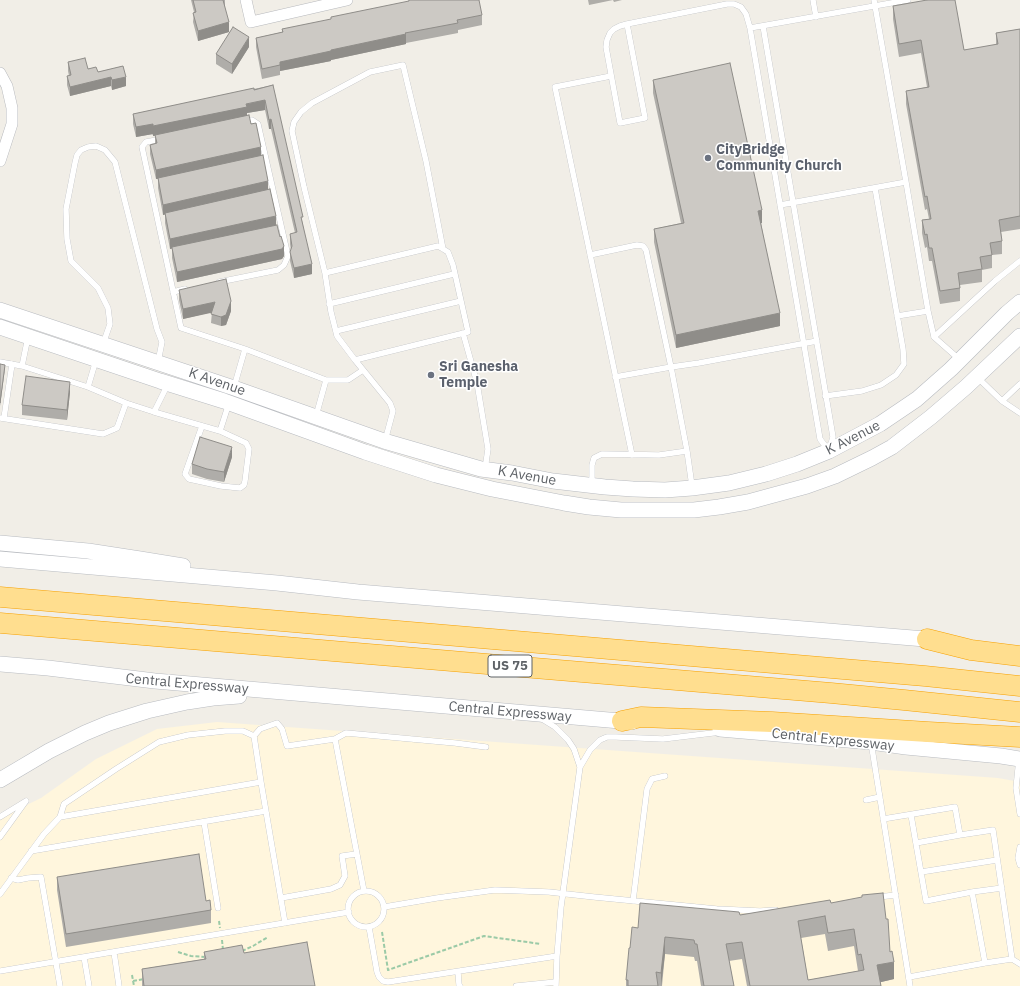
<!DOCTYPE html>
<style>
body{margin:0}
canvas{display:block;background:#f1eee7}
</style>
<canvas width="1020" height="986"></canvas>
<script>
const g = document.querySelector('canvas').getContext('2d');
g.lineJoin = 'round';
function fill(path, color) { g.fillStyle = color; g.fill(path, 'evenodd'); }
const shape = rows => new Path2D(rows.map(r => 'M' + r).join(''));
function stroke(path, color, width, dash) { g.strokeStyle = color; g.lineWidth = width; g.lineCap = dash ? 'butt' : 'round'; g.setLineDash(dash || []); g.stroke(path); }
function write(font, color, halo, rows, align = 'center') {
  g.font = font + ' "IBM Plex Sans",sans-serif'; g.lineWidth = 3; g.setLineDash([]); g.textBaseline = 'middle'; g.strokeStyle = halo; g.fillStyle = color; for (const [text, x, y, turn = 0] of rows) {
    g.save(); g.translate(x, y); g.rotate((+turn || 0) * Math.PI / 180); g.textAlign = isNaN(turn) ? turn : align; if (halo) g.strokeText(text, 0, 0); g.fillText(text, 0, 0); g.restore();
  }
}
fill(shape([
 [217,722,998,778,1020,782,1020,986,0,986,0,818,41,798,96,759,157,729]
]), '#fff6dd');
const service = shape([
 [813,0,816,17],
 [874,0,906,182,928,311,934,337,959,359],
 [627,24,645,118,620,123,606,47,607,40,610,33,614,29,620,26,627,24,727,4,734,4,741,7,746,14,750,28,820,439,829,451],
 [763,26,833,437,830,447],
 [750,28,908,0],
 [611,76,555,87,632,455],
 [162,139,146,142,142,147,181,328,245,349,234,387],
 [780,205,906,182],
 [590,255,637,245,643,246,646,250,671,367,687,451,692,486],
 [325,273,304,187,292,131,294,122,301,112,312,103,370,72,403,65,426,161,443,249],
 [219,282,278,270,284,265,288,256,258,124,252,120,243,122],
 [173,292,185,289],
 [329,304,454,274],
 [897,316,928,311],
 [336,331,461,301],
 [463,333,477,383,488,449,485,469],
 [28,337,22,366,88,387],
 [934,337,995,281,1020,261],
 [103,344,110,324,108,308,98,288,71,261,67,239,66,209,75,163,77,155,81,150,88,147,96,146,105,150,115,162,157,329,162,342,158,362],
 [245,349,326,380,316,416],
 [355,360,468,332,453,265,448,252,438,246,325,273,331,312,337,336,355,360,390,403,393,411,385,441],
 [0,362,22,366],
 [615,377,671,367,699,363,817,341],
 [977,377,1002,401,1020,413],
 [326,380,348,380,363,370],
 [825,396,862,391,881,385,896,375,904,364,903,349,875,188],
 [1002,401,1020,384],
 [126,403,154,412,168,384],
 [154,412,220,431,229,403],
 [0,418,103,434,117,428,126,403,88,387,96,360],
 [4,418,12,364],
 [202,426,185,474,189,479,221,486,240,488,244,485,245,481,249,449,246,443,220,431],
 [592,485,592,465,594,458,602,454,659,455,687,451],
 [542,719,555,727,568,740,574,749,580,767],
 [335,739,346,733,455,743,486,747],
 [871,742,910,986],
 [1019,759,1016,788,1020,814],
 [261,782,254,736,260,729,277,723,282,729,287,746,335,739,364,891],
 [866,800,880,797],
 [911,815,926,901,972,892,985,963,1012,959],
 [0,817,26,801,0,837],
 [60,817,64,804,116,769,159,742,188,735,225,731,243,731,254,736],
 [883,819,955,807,960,835,993,830,1012,959,1020,964],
 [204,822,218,908],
 [916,843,960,835],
 [1020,847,1018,858,1020,865],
 [31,851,266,811],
 [921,872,997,860],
 [11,878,18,880,28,878,41,877,60,986],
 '348 909a18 18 0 1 1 36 0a18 18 0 1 1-36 0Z',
 [972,892,1002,888],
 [0,894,44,834,60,817,261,782,285,923],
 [878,897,896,895],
 [281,898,331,889,340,885,345,876,342,856,356,854],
 [633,901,647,789,652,779,665,776],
 [384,907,437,898,495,890,549,892,594,897,717,909,760,911,776,910],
 [369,927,377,972,379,977,383,981,388,982,557,956,561,907,580,767,590,750,600,740,607,737,616,737,663,739,721,732],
 [114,952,119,986],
 [84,957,89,986],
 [0,971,349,912],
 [458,972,459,985,460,986],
 [909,977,985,963],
 [516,986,556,982],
 [556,986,557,956]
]);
const minor = shape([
 [246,0,251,22,347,0],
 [0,73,7,86,12,108,12,124,0,161]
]);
const secondary = shape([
 [0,310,234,388,384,441,481,469,512,473,553,481,605,487,633,489,665,490,692,488,729,483,766,474,797,464,829,451,880,424,917,399,951,369,1007,313,1020,302],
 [0,327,160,381,224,401,365,452,436,475,492,489,564,503,589,507,621,510,694,510,719,507,748,502,770,496,807,486,835,476,872,458,892,447,931,417,966,387,1020,336],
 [0,543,88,551,140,559,183,566],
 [0,559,277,583,358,592,937,640],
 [0,664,48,668,155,681,632,722],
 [720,729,871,742,906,747,1001,756,1020,759],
 [0,780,49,751,85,733,109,723,147,711,187,702,213,698,239,696]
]);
const motorway = shape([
 [0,597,925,676,1020,686],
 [0,623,831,693,904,700,1020,712],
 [927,639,971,650,1020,656],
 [622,721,641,717,772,722,928,732,1020,737]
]);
stroke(service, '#b7b9bd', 6);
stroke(minor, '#b7b9bd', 12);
stroke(secondary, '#b8bbc0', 16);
stroke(motorway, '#f7a100', 21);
stroke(shape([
 [219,921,220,928],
 [382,932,388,970,484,936,541,944],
 [222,940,223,950],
 [242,951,253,946,268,937],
 [178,952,191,956,207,957],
 [132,975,134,986],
 [133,981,144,979]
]), '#9bcaa7', 2, [4, 2]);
stroke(service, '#fff', 5.5);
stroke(minor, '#fff', 11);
stroke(secondary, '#fff', 15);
stroke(motorway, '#ffde8f', 20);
fill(shape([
 [191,0,225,0,225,8,229,32,198,41,193,22,194,12],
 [588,0,622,0,614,2,613,0,589,5],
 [893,6,964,50,996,45,996,33,1020,29,1020,229,1001,232,1002,241,1002,254,992,255,992,268,982,270,982,282,960,285,960,301,940,304,932,261,929,261,927,247,925,248,922,233,922,220,929,219,927,209,925,210,906,104,906,91,927,87,921,53,899,57,893,19],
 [482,15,482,25,458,30,458,33,406,43,406,44,331,60,331,61,280,71,280,75,262,79,256,47,256,38,282,32,282,29],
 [249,47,232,74,216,64,216,54],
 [68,62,98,72,123,66,126,86,112,90,111,86,70,96,67,85,67,76,69,76,68,71],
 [653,80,762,223,761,223,780,326,676,348,654,242,654,229,681,223,653,93],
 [273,85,303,225,312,274,294,278,290,261,290,252,291,250,290,244,290,234,295,233,271,129,269,129,265,110,247,113,247,116,251,124,261,156,276,225,284,256,282,259,177,282,172,258,172,248,170,249,165,223,165,214,163,215,158,188,158,179,156,179,150,154,150,145,155,144,155,136,153,136,153,134,136,137,133,124,133,114],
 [179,290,231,311,226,325,221,326,211,323,212,312,183,319,179,300],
 [70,392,67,420,22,415,22,405],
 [232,457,224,482,207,479,192,474,192,464],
 [57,877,206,901,211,910,211,923,66,947,57,890],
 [831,903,886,919,890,952,894,979,881,982,881,986,747,986,742,959,729,961,734,986,701,986,697,961,695,961,694,957,665,954,662,986,626,986,626,980,630,948,638,928,740,915],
 [825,934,828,951,854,946,858,971,808,980,801,938],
 [204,952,244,953,315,986,142,986,142,969,204,959]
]), '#afada9');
fill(shape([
 [229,22,229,32,198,41,198,31],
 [406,34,406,44,331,60,331,61,280,71,280,62,331,50],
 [249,37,249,47,232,74,232,64],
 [111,77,111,86,70,96,70,87],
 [126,77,126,86,112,90,112,80],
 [265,100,265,110,247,113,247,117,153,136,153,126],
 [271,119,271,129,269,129,269,120],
 [153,124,153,134,136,137,136,127],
 [261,147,261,157,156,179,156,170],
 [268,181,268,191,163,215,163,205],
 [762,210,762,223,758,224,758,211],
 [276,216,276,226,170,249,170,239],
 [284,246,284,256,282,259,177,282,177,272],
 [312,264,312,274,294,278,294,268],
 [231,301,231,311,226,325,221,326,221,317],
 [215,302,215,312,183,319,183,309],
 [780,313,780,326,676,348,676,335],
 [5,365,5,368,0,406,0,403],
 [70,382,70,392,67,420,67,410],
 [232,447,232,457,224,482,224,472],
 [665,937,665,954,661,986,661,973],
 [894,962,894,979,877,983,877,965]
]), '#8f8d89');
const building = shape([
 [193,0,223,0,229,22,198,31,193,13,196,12,193,0],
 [409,0,479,0,482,15,457,20,458,23,405,33,406,34,331,50,331,51,280,62,280,65,262,69,256,38,283,32,282,29,331,19,331,17,409,1,409,0],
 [927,0,955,0,964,50,998,44,996,33,1020,29,1020,216,999,220,1002,241,990,243,992,255,980,257,982,269,958,273,960,288,940,291,932,248,929,248,927,234,925,235,922,220,931,219,927,196,925,197,906,91,929,87,921,40,899,44,893,6,927,0],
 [233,27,249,37,232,64,216,54,233,27],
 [85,58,88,69,96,67,98,72,123,66,126,77,112,80,111,77,70,87,67,76,71,75,68,62,85,58],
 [730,63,762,210,758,211,780,313,676,335,654,229,684,223,653,80,730,63],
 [273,85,303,217,301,217,312,264,294,268,290,252,292,246,290,234,297,232,271,119,269,120,265,100,246,104,247,107,153,126,153,124,136,127,133,114,254,88,254,90,273,85],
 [249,115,251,124,256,123,261,147,156,170,150,145,157,143,155,135,249,115],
 [263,155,268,181,163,205,158,178,263,155],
 [270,189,276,216,170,239,165,213,270,189],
 [277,225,280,237,281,236,284,246,282,249,177,272,172,248,172,247,277,225],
 [226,279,231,301,226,315,221,317,211,314,215,302,183,309,179,290,226,279],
 [0,364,5,365,0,403,0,364],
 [26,376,70,382,67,410,22,405,26,376],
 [200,437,232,447,224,472,207,469,192,464,200,437],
 [199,854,206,901,210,900,211,910,66,934,57,877,199,854],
 [883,893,886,919,888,919,890,952,892,951,894,962,877,965,881,986,750,986,742,942,726,944,734,986,704,986,697,944,695,944,694,940,665,937,661,973,656,972,658,986,628,986,628,980,626,980,629,948,630,948,632,927,638,928,640,903,739,912,740,915,830,900,831,903,862,897,862,895,883,893],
 [825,916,828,933,854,929,858,955,861,954,864,970,808,980,798,921,825,916],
 [307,942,315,986,144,986,142,969,206,959,204,952,242,945,244,953,307,942]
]);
fill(building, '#ccc9c4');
stroke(building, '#8f8d89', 1);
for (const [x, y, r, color] of [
 [708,158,4,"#6b7280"],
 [431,375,4,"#6b7280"]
]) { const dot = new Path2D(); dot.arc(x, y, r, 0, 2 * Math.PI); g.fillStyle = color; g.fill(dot); stroke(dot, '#fff', 1.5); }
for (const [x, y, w] of [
 [510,666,44]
]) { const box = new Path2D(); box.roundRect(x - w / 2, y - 11, w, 22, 3); g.fillStyle = '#fff'; g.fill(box); stroke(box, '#5e6267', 1); }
write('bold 13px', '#5e6267', null, [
 ["US 75",510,666]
]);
write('bold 14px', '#5b616d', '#fff', [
 ["CityBridge",716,150],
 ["Community Church",716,166],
 ["Sri Ganesha",439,367],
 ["Temple",439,383]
], 'left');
write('14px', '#5e6267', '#fff', [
 ["K Avenue",217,382,19],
 ["K Avenue",853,438,-27],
 ["K Avenue",527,476,10],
 ["Central Expressway",187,684,5],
 ["Central Expressway",510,712,5],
 ["Central Expressway",833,740,6]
]);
</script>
